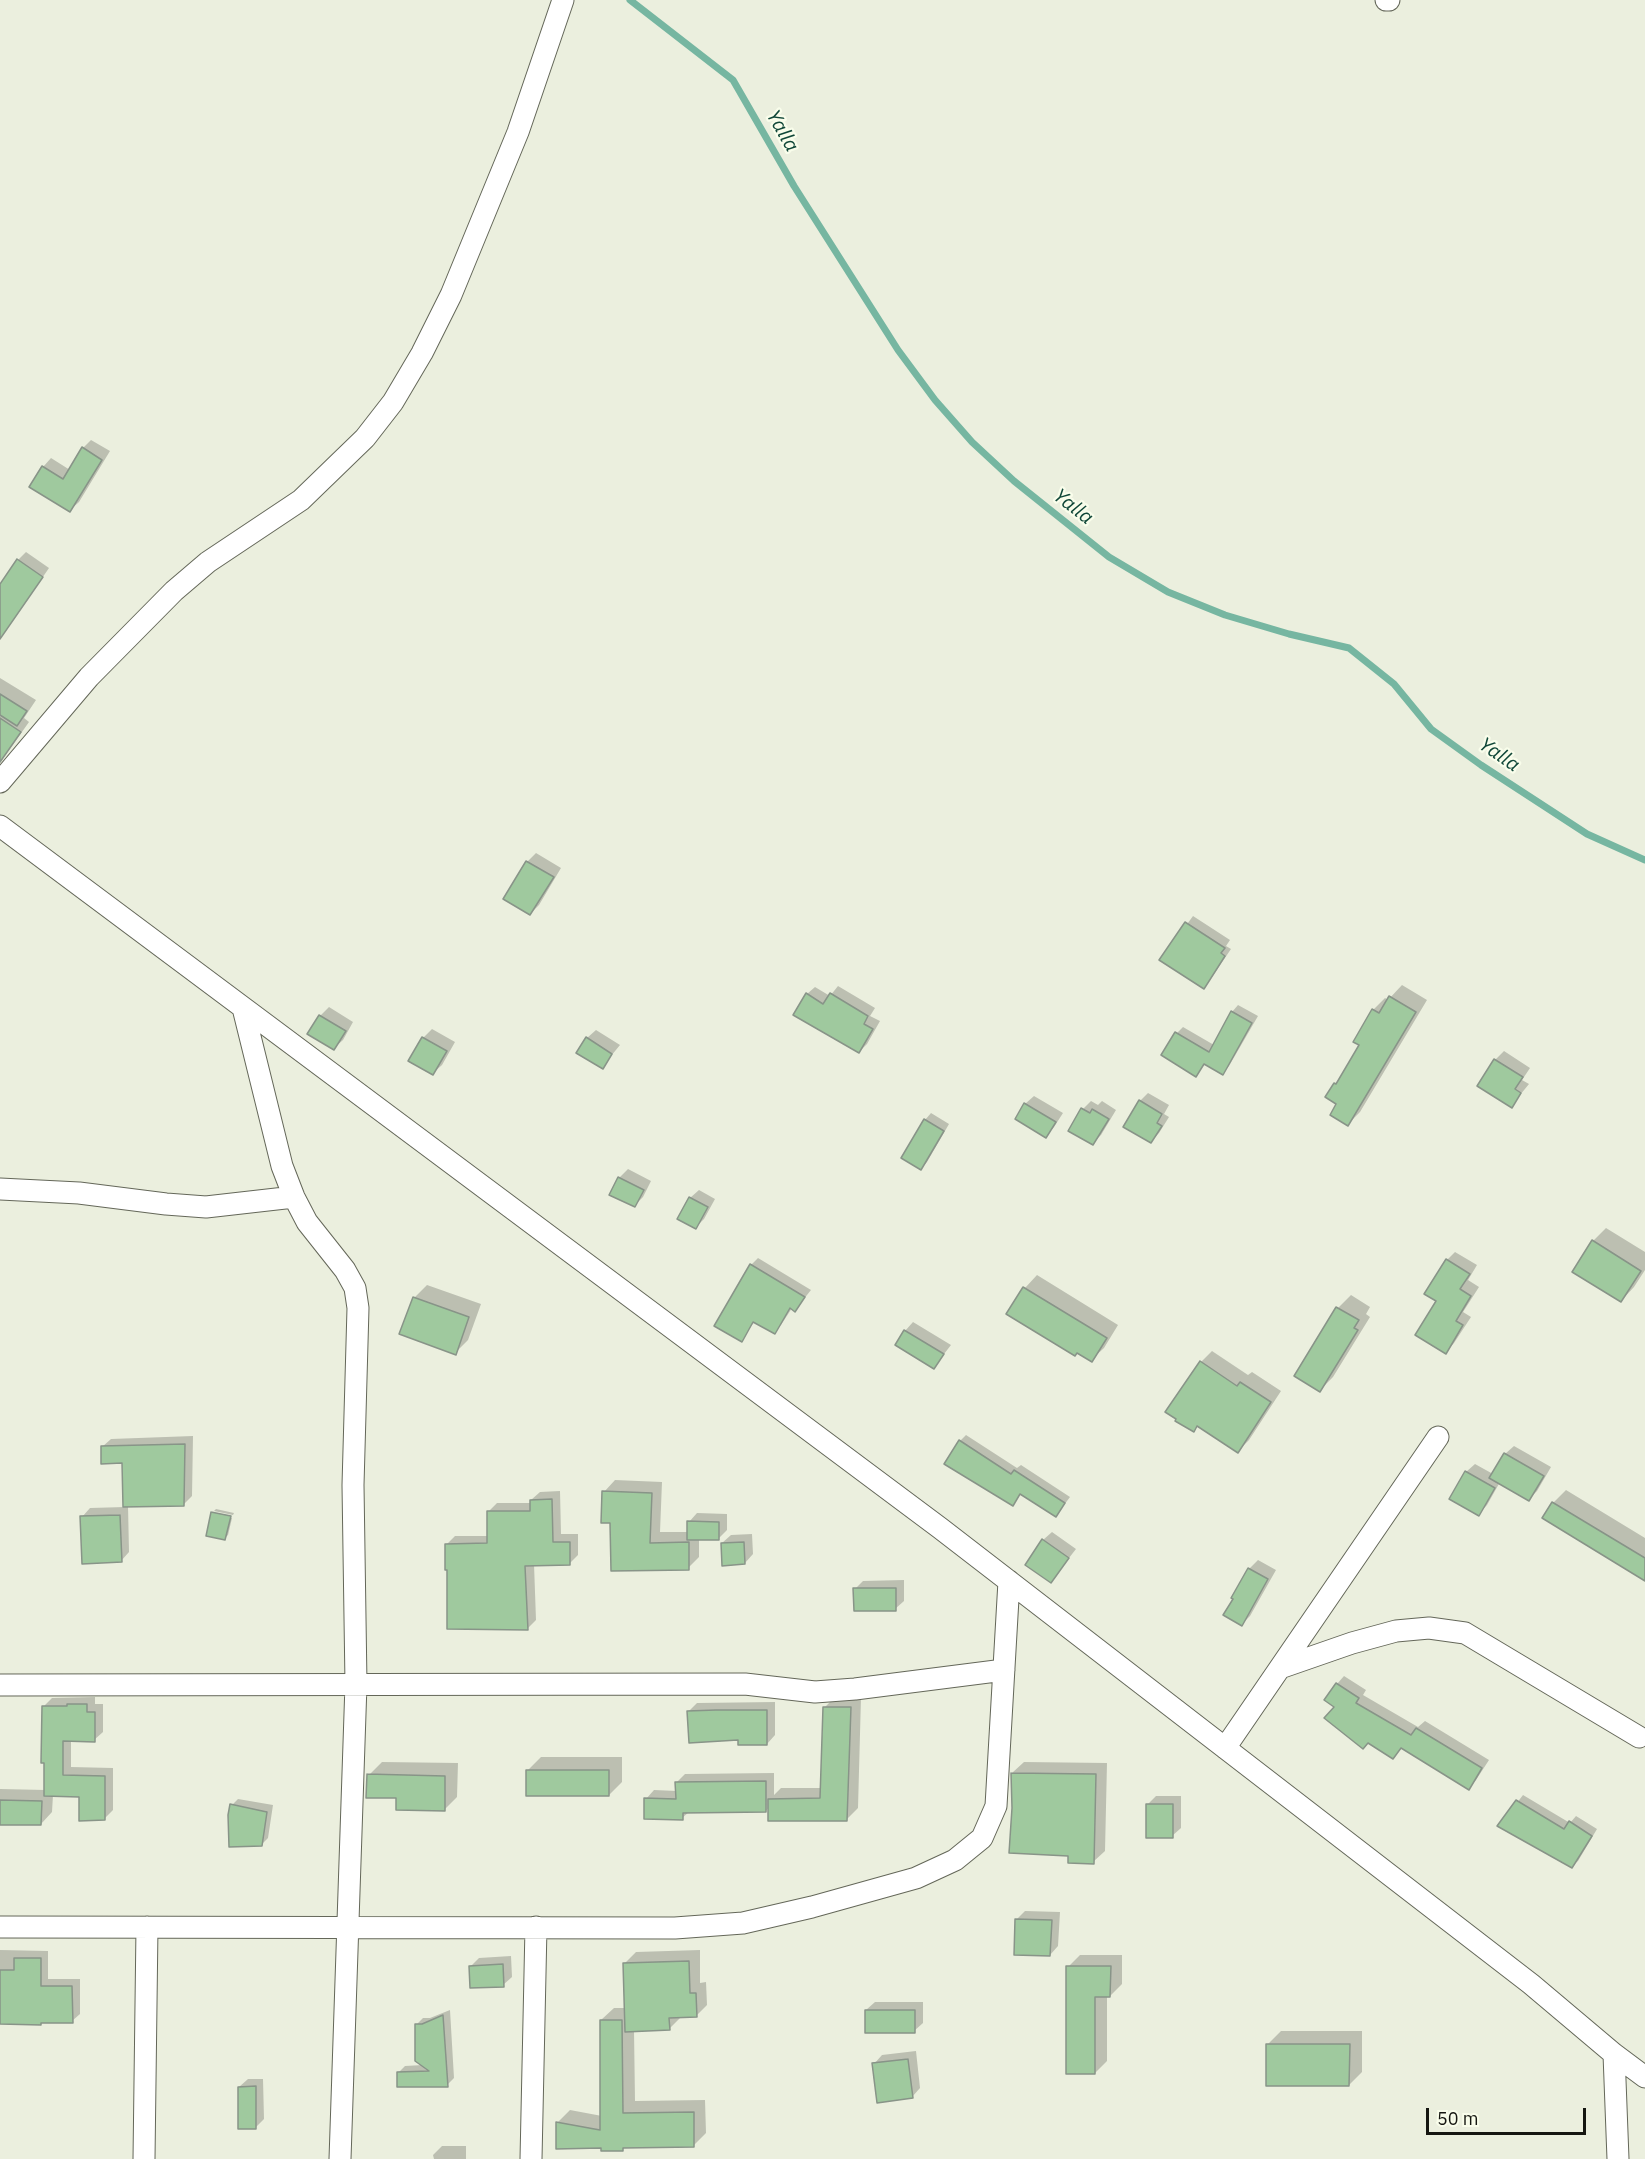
<!DOCTYPE html>
<style>
body{margin:0}
#map{position:relative;width:1645px;height:2159px;overflow:hidden;background:#ebefde;font-family:"IBM Plex Sans",sans-serif}
canvas{display:block}
.scale{position:absolute;left:1426px;top:2108px;width:160px;height:27px;box-sizing:border-box;border:3px solid #151611;border-top:0;padding-left:8px;font-size:18px;line-height:21px;white-space:nowrap;color:#151611;-webkit-text-stroke:4px #f9fdeb;paint-order:stroke}
</style>
<div id="map">
<canvas width="1645" height="2159"></canvas>
<div class="scale">50 m</div>
</div>
<script>
const g = document.querySelector('canvas').getContext('2d');
g.lineJoin = 'round';
function fill(path, color) { g.fillStyle = color; g.fill(path, 'evenodd'); }
const shape = rows => new Path2D(rows.map(r => 'M' + r).join(''));
function stroke(path, color, width, dash) { g.strokeStyle = color; g.lineWidth = width; g.lineCap = dash ? 'butt' : 'round'; g.setLineDash(dash || []); g.stroke(path); }
function write(font, color, halo, rows, align = 'center') {
  g.font = font + ' "IBM Plex Sans",sans-serif'; g.lineWidth = 4.5; g.setLineDash([]); g.textBaseline = 'middle'; g.strokeStyle = halo; g.fillStyle = color; for (const [text, x, y, turn = 0] of rows) {
    g.save(); g.translate(x, y); g.rotate((+turn || 0) * Math.PI / 180); g.textAlign = isNaN(turn) ? turn : align; if (halo) g.strokeText(text, 0, 0); g.fillText(text, 0, 0); g.restore();
  }
}
fill(shape([
 [91,440,110,451,79,502,70,510,43,467,51,458,70,470,83,448],
 [26,552,49,568,16,616,9,624,0,619,0,587,18,560],
 [0,678,36,700,24,718,29,722,0,763],
 [536,853,561,868,539,905,530,914,527,862],
 [1193,916,1230,940,1226,946,1231,949,1210,980,1204,987,1161,960],
 [1402,985,1427,1000,1360,1112,1348,1124,1338,1104,1335,1084,1341,1077,1361,1045,1373,1010,1385,998,1388,1000],
 [838,986,875,1008,870,1016,880,1021,867,1044,859,1052,807,994,815,987,830,996],
 [1238,1005,1258,1016,1229,1066,1223,1073,1206,1063,1196,1075,1177,1033,1183,1027,1214,1045,1232,1012],
 [329,1007,353,1022,343,1040,334,1048,309,1033,320,1016],
 [432,1029,455,1042,442,1065,433,1073,410,1060,423,1038],
 [596,1030,620,1045,602,1067,587,1038],
 [1504,1051,1530,1068,1522,1080,1529,1084,1511,1106,1479,1085,1495,1060],
 [1148,1093,1169,1105,1164,1114,1169,1117,1159,1133,1151,1141,1140,1101],
 [1034,1096,1063,1113,1054,1127,1046,1136,1025,1104],
 [1091,1101,1098,1105,1102,1101,1116,1110,1101,1135,1093,1143,1083,1109],
 [931,1113,949,1124,927,1162,921,1168,925,1120],
 [628,1169,651,1181,643,1197,634,1206,619,1178],
 [699,1190,715,1199,704,1219,696,1227,690,1198],
 [1606,1228,1645,1252,1645,1270,1634,1287,1621,1301,1593,1241],
 [1455,1252,1477,1265,1468,1280,1479,1287,1463,1312,1471,1317,1454,1343,1446,1352,1438,1301,1447,1260],
 [758,1258,811,1290,795,1310,792,1308,781,1325,774,1332,755,1321,741,1340,751,1265],
 [1037,1275,1118,1325,1104,1348,1091,1360,1008,1313,1025,1288],
 [427,1285,481,1304,468,1340,455,1353,414,1298],
 [1351,1295,1370,1307,1366,1314,1370,1317,1333,1377,1320,1390,1296,1375,1338,1308],
 [913,1322,951,1345,934,1367,905,1331],
 [1212,1351,1248,1375,1252,1372,1281,1391,1249,1440,1238,1451,1198,1425,1193,1430,1201,1362],
 [966,1435,1017,1468,1021,1465,1070,1497,1061,1509,1056,1515,1021,1493,1012,1504,960,1441],
 [193,1436,192,1496,183,1505,128,1505,129,1552,121,1561,82,1517,90,1508,125,1507,124,1461,102,1447,111,1439],
 [1514,1446,1551,1467,1537,1491,1529,1499,1500,1482,1487,1505,1479,1514,1466,1472,1475,1464,1493,1474,1505,1454],
 [615,1480,662,1482,660,1532,688,1532,689,1522,697,1513,727,1514,727,1530,718,1539,699,1539,699,1557,688,1568,612,1522,604,1492],
 [1566,1490,1645,1538,1645,1579,1553,1503],
 [560,1491,561,1534,578,1534,578,1555,570,1563,534,1564,536,1620,527,1629,446,1545,455,1536,488,1536,488,1512,497,1503,531,1503,531,1500,540,1492],
 [216,1509,234,1513,233,1515,214,1511],
 [213,1512,213,1514,232,1518,228,1535,224,1539,213,1513],
 [1052,1532,1076,1549,1051,1581,1043,1540],
 [752,1534,753,1554,745,1563,722,1543,731,1535],
 [1258,1560,1276,1570,1250,1616,1242,1624,1235,1599,1249,1569],
 [904,1580,904,1601,895,1609,855,1589,863,1581],
 [1344,1676,1366,1690,1363,1695,1418,1727,1425,1721,1489,1760,1476,1780,1469,1788,1403,1747,1393,1757,1336,1706,1337,1684],
 [836,1696,861,1697,858,1808,847,1819,770,1806,766,1811,689,1812,682,1818,646,1799,654,1790,677,1791,677,1782,685,1774,774,1773,774,1795,781,1788,822,1788,825,1707],
 [95,1697,95,1704,103,1704,103,1732,94,1740,71,1740,71,1767,113,1768,113,1810,104,1819,81,1795,53,1795,52,1812,41,1824,0,1823,0,1789,45,1790,43,1707,52,1698],
 [775,1702,775,1735,767,1744,689,1711,697,1703],
 [541,1757,622,1757,622,1782,609,1795,528,1770],
 [382,1762,458,1763,457,1797,444,1810,397,1797,369,1775],
 [1024,1762,1107,1763,1105,1851,1093,1862,1070,1854,1013,1808,1012,1773],
 [1523,1795,1570,1823,1576,1816,1597,1829,1578,1861,1572,1866,1500,1825],
 [1156,1796,1181,1796,1181,1828,1172,1836,1147,1805],
 [238,1799,273,1805,268,1838,261,1845,232,1805],
 [1025,1911,1060,1912,1058,1946,1050,1955,1017,1919],
 [0,1950,48,1951,48,1979,80,1979,80,2014,72,2021,0,2023],
 [700,1950,700,1983,706,1982,707,2005,696,2016,680,2018,669,2029,634,2030,635,2101,705,2100,706,2133,693,2146,625,2147,622,2149,602,2147,557,2123,570,2110,602,2116,601,2020,614,2008,625,2008,624,1964,636,1952],
 [1080,1955,1122,1955,1122,1984,1110,1996,1107,1996,1107,2061,1095,2073,1068,1967],
 [511,1956,512,1977,503,1985,471,1966,479,1958],
 [875,2002,923,2002,923,2023,914,2031,866,2010],
 [450,2010,454,2078,447,2085,398,2073,405,2066,423,2065,416,2025,423,2018,430,2018],
 [1281,2031,1362,2031,1362,2072,1349,2085,1268,2044],
 [916,2051,920,2088,912,2097,874,2064,882,2055],
 [248,2079,263,2079,264,2119,255,2128,239,2087],
 [442,2146,466,2146,466,2159,434,2159,433,2155]
]), '#0003');
stroke(shape([
 [630,0,733,80,794,186,898,350,935,400,972,442,1014,481,1109,557,1168,592,1225,615,1289,634,1349,648,1394,684,1431,729,1481,765,1587,834,1645,860]
]), '#76b6a1', 7);
const building = shape([
 [82,447,102,460,70,512,29,487,42,466,63,479,82,447],
 [17,559,43,577,0,639,0,584,17,559],
 [0,694,27,711,17,726,0,715,0,694],
 [0,718,21,732,0,762,0,718],
 [526,861,554,877,530,915,503,899,526,861],
 [1185,922,1225,948,1221,953,1225,956,1204,989,1159,960,1185,922],
 [806,993,823,1004,830,993,868,1016,864,1024,873,1029,859,1053,793,1015,806,993],
 [1389,996,1416,1012,1348,1126,1330,1115,1336,1104,1325,1097,1334,1083,1336,1084,1359,1045,1353,1042,1372,1009,1379,1013,1389,996],
 [1231,1011,1252,1023,1223,1075,1204,1064,1196,1077,1161,1055,1175,1032,1209,1052,1231,1011],
 [319,1015,346,1031,334,1050,307,1034,319,1015],
 [422,1037,447,1051,433,1075,408,1061,422,1037],
 [586,1037,612,1054,603,1069,576,1053,586,1037],
 [1494,1059,1523,1077,1515,1089,1521,1093,1512,1108,1477,1086,1494,1059],
 [1139,1100,1162,1114,1157,1123,1162,1126,1151,1143,1123,1127,1139,1100],
 [1024,1103,1056,1122,1046,1138,1015,1119,1024,1103],
 [1081,1108,1090,1113,1092,1109,1109,1119,1093,1145,1068,1131,1081,1108],
 [924,1119,944,1131,921,1170,901,1158,924,1119],
 [618,1177,644,1190,635,1207,609,1195,618,1177],
 [689,1197,708,1207,696,1229,677,1219,689,1197],
 [1592,1240,1641,1271,1621,1302,1572,1272,1592,1240],
 [1446,1259,1470,1274,1460,1289,1471,1296,1456,1321,1463,1325,1446,1354,1415,1335,1436,1301,1424,1294,1446,1259],
 [750,1264,805,1297,795,1312,790,1308,775,1334,753,1322,742,1342,714,1326,750,1264],
 [1023,1287,1107,1338,1092,1362,1077,1353,1075,1356,1006,1314,1023,1287],
 [413,1297,469,1317,456,1355,399,1334,413,1297],
 [1336,1307,1359,1320,1354,1328,1358,1330,1320,1392,1294,1376,1336,1307],
 [904,1330,944,1354,934,1369,895,1345,904,1330],
 [1200,1361,1237,1386,1240,1382,1271,1402,1238,1453,1197,1426,1194,1432,1175,1421,1176,1419,1165,1412,1200,1361],
 [959,1440,1011,1474,1014,1470,1065,1503,1056,1517,1020,1494,1013,1506,944,1464,959,1440],
 [185,1444,184,1506,123,1507,122,1463,101,1464,101,1446,185,1444],
 [1504,1453,1544,1476,1529,1501,1489,1478,1504,1453],
 [1465,1471,1495,1488,1479,1516,1449,1499,1465,1471],
 [602,1491,652,1493,650,1543,689,1542,689,1570,611,1571,610,1523,601,1523,602,1491],
 [552,1499,553,1542,570,1542,570,1565,525,1566,528,1630,447,1629,447,1570,445,1570,445,1544,487,1543,487,1511,530,1511,530,1500,552,1499],
 [1552,1502,1645,1558,1645,1581,1542,1518,1552,1502],
 [211,1512,231,1516,225,1540,206,1536,211,1512],
 [120,1515,122,1562,82,1564,80,1516,120,1515],
 [687,1521,719,1522,719,1540,687,1540,687,1521],
 [1042,1539,1069,1558,1051,1583,1025,1565,1042,1539],
 [744,1542,745,1564,722,1566,721,1543,744,1542],
 [1248,1568,1268,1579,1242,1626,1223,1615,1233,1599,1231,1598,1248,1568],
 [853,1588,896,1588,896,1611,854,1611,853,1588],
 [1336,1683,1359,1698,1356,1703,1411,1735,1416,1728,1482,1768,1469,1790,1401,1748,1393,1759,1368,1743,1363,1749,1324,1718,1334,1707,1324,1700,1336,1683],
 [67,1704,87,1704,87,1712,95,1712,95,1742,63,1741,63,1775,105,1776,105,1820,79,1821,79,1797,44,1796,44,1763,41,1763,42,1706,67,1706,67,1704],
 [823,1707,851,1707,847,1821,768,1821,768,1799,820,1798,823,1707],
 [716,1710,767,1710,767,1745,738,1745,738,1740,689,1743,687,1711,716,1710],
 [526,1770,609,1770,609,1796,526,1796,526,1770],
 [1011,1773,1096,1774,1094,1864,1068,1863,1068,1856,1009,1853,1012,1808,1011,1773],
 [367,1774,445,1776,445,1811,396,1810,396,1798,366,1798,367,1774],
 [766,1781,766,1812,683,1813,683,1820,644,1819,644,1798,676,1799,675,1782,766,1781],
 [0,1800,42,1801,41,1825,0,1825,0,1800],
 [1516,1800,1564,1829,1569,1821,1592,1836,1572,1868,1497,1826,1516,1800],
 [230,1804,267,1812,262,1846,229,1847,228,1815,230,1804],
 [1146,1804,1173,1804,1173,1838,1146,1838,1146,1804],
 [1015,1919,1052,1920,1050,1956,1014,1955,1015,1919],
 [14,1958,41,1958,41,1986,72,1986,73,2023,41,2023,41,2025,0,2024,0,1970,14,1970,14,1958],
 [689,1961,690,1993,696,1993,697,2017,669,2018,670,2030,625,2032,623,1963,689,1961],
 [503,1964,504,1987,470,1988,469,1966,503,1964],
 [1066,1966,1111,1966,1110,1997,1095,1997,1095,2074,1066,2074,1066,1966],
 [865,2010,915,2010,915,2033,865,2033,865,2010],
 [443,2015,448,2087,397,2087,397,2072,429,2071,415,2061,415,2024,422,2024,443,2015],
 [600,2020,622,2020,623,2113,694,2112,694,2147,623,2148,623,2151,601,2151,601,2148,556,2149,556,2122,600,2130,600,2020],
 [1266,2044,1350,2044,1349,2086,1266,2086,1266,2044],
 [908,2059,913,2098,877,2103,872,2063,908,2059],
 [256,2086,256,2129,238,2129,238,2087,256,2086]
]);
fill(building, '#9fc99e');
stroke(building, '#889488', 1.5);
const minor = shape([
 [1386,0,1389,0],
 [0,782,89,677,174,591,208,562,301,500,365,438,393,402,422,353,451,295,518,132,563,0],
 [0,826,940,1528,1531,1984,1614,2054,1645,2077],
 [243,1008,282,1166,294,1197,307,1222,345,1270,355,1288,358,1308,353,1485,356,1684,340,2159],
 [0,1189,79,1193,166,1204,206,1207,294,1197],
 [1280,1668,1352,1643,1396,1631,1429,1628,1465,1633,1639,1737],
 [0,1685,745,1684,815,1692,855,1689,1004,1670],
 [1225,1748,1438,1437],
 [0,1927,675,1928,743,1923,812,1907,916,1878,955,1860,982,1838,996,1806,1009,1581],
 [1614,2054,1618,2159],
 [144,2159,147,1927],
 [531,2159,536,1927]
]);
stroke(minor, '#646759', 23);
stroke(minor, '#fff', 21);
write('italic 20px', '#104738', '#f9fdeb', [
 ["Yalla",782,131,60],
 ["Yalla",1073,507,38],
 ["Yalla",1499,755,34]
]);
</script>
